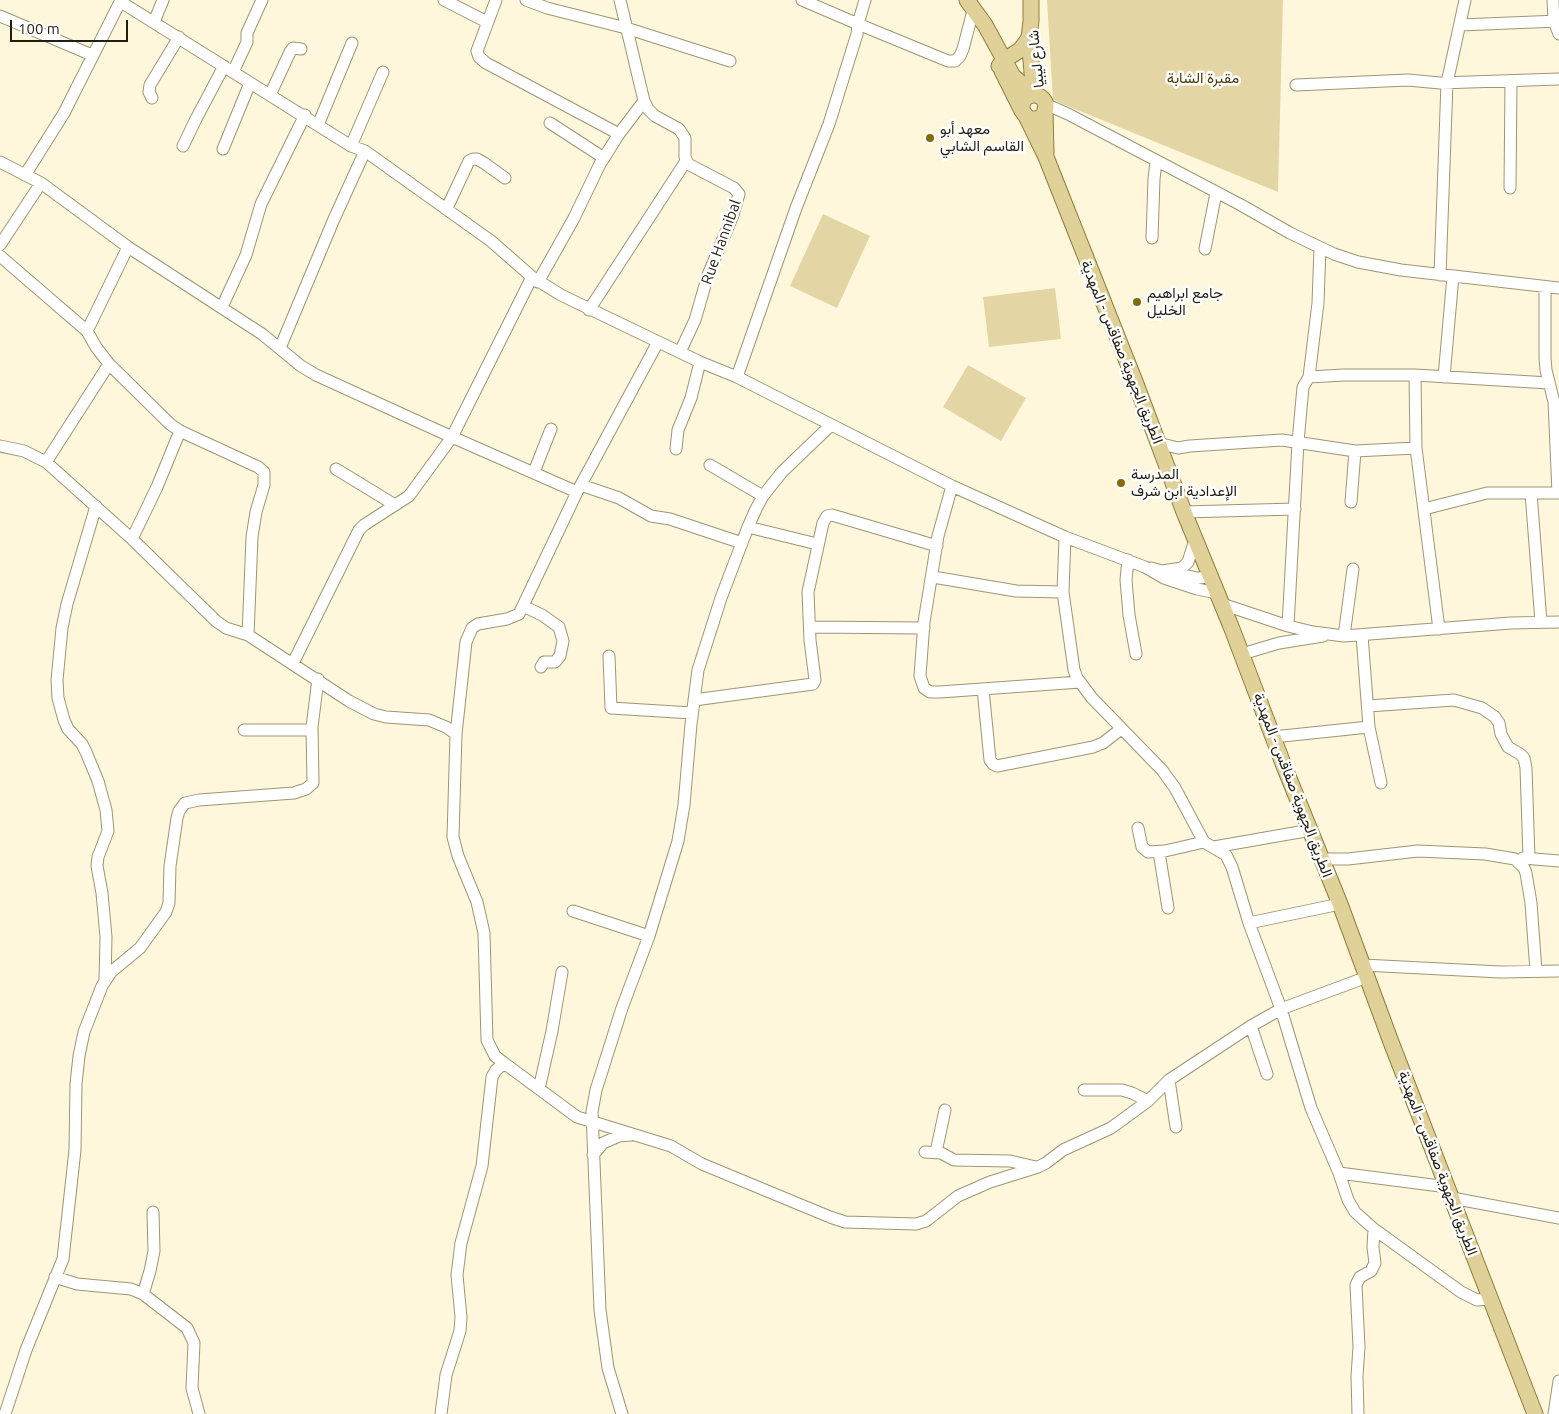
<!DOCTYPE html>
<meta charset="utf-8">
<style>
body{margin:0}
#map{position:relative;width:1559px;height:1414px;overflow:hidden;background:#fef7dc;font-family:Ubuntu,sans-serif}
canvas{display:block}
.scale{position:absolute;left:10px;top:20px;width:118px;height:22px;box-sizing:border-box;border:2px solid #211e11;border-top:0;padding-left:6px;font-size:15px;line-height:18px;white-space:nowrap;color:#211e11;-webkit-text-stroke:4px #fff;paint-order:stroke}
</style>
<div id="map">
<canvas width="1559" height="1414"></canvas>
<div class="scale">100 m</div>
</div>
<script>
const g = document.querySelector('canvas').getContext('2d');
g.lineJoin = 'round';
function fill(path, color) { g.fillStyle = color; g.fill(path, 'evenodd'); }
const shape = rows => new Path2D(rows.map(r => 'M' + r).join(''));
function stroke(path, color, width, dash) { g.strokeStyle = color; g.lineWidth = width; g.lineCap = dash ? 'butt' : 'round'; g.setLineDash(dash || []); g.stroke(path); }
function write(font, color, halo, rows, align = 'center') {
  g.font = font + ' Ubuntu,Vazirmatn,sans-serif'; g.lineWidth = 5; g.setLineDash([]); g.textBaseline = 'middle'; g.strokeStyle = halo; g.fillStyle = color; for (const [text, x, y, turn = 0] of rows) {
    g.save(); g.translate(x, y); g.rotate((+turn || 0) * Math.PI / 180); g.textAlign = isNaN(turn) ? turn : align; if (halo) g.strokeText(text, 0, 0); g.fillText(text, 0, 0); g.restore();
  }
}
fill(shape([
 [1047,0,1283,0,1278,192,1053,100],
 [823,214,870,236,837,308,790,286],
 [1055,288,1061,339,989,347,983,297],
 [968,365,1026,398,1001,441,943,407]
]), '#e4d6a4');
const minor = shape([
 [444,0,487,22],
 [496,0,477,51,479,57,486,63,619,134],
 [526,0,547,8,626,28,730,61],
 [620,0,644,101,648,109,655,116,679,129,685,138,685,157,688,164,734,188,739,194,733,215,708,275,695,320,680,352],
 [802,0,858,24,865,0],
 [1553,0,1554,21,1559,34],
 [121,2,351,146,365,151,491,241,532,277,561,295,700,362,737,377,952,486,1065,537,1145,567,1164,578,1197,589,1217,593],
 [0,16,92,55],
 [154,22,163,0],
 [1460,25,1559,21],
 [233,72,247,42,247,33,262,0],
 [1296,85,1408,80,1440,83,1559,79],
 [270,95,290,52,293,48,301,49],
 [152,98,149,92,150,85,179,37],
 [1046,106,1052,107,1068,114,1241,205,1290,233,1334,254,1358,262,1401,270,1559,288],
 [550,123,604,158],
 [318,125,352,43],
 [183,146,196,119,224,66],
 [351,146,383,72],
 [223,149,250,83],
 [0,162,41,183,128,247,262,334,301,366,316,375,452,437,577,492],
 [25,175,64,113,121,0],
 [1510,188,1511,81],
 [447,208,469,161,473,159,477,159,484,163,505,178],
 [1152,238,1154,179,1156,162],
 [0,245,41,183],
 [1205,249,1216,193],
 [0,256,87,331,96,347,109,364,170,424,180,431,258,467,264,472,264,485,256,512,252,537,248,635],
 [1440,275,1447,83,1465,0],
 [538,282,574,218,600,164,619,134,644,101],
 [1545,287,1545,358,1546,370,1554,402,1558,493],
 [222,307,246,255,261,204,305,115],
 [589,310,686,161],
 [87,331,128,247],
 [658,342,577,492,519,614,507,619,478,624,472,628,466,642,456,734,453,837,458,856,477,902,484,933,487,1040,495,1056,504,1063,577,1117,671,1146,702,1164,830,1217,845,1222,916,1224,926,1221,958,1196,990,1182,1038,1167,1046,1163,1063,1150,1111,1128,1148,1101,1169,1080,1251,1026,1281,1009,1367,977],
 [280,348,334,219,365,151],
 [1415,375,1416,448,1439,629],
 [737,377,796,208,829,124,857,34,858,24,948,61,955,61,960,56,963,49,973,11],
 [1309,377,1344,375,1415,375,1549,383],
 [1444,377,1453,276],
 [1158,443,1178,448,1190,446,1282,440,1355,451,1416,448],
 [0,446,24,451,46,462,132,539,216,621,226,628,248,635,349,701,374,714,386,717,429,720,446,727,456,734],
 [676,449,678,430,691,398,700,362],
 [46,462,109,364],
 [710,465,763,496],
 [336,469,395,505],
 [534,472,551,429],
 [581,485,619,498,651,516,670,519,742,543],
 [952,486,938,536,924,622,920,676,924,688,930,692,940,692,1080,682],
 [1531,493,1541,622],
 [1351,502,1355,451],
 [96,506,67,604,62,628,57,680,58,698,64,720,68,729,82,744,86,752,98,781,106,810,108,831,98,857,97,866,102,893,106,937,105,980],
 [1424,509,1487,493,1559,493],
 [1184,512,1295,509],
 [748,527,817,544],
 [1065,537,1063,592,1074,670,1077,678,1092,698,1162,770,1175,788,1204,842,1226,855,1232,867,1249,923,1281,1009,1311,1108,1339,1173,1348,1200,1355,1212,1374,1229,1461,1292,1477,1300,1491,1299],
 [132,539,157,487,180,431],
 [1128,560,1126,580,1129,615,1136,654],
 [1151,568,1162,571,1182,568,1188,562,1195,540],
 [1170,572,1197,578,1210,577],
 [933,577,1016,591,1063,592],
 [1222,604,1288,626,1313,632,1344,636,1511,623,1559,622],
 [523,606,542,615,559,627,563,641,560,656,555,662,544,662,541,667],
 [1288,626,1298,442,1303,387,1309,377,1318,303,1320,248],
 [810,627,924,628],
 [1362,635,1369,727,1381,783],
 [1344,636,1353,569],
 [1242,654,1279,643,1323,636],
 [609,656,611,708,692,713],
 [293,663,359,530,364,525,409,496,452,437,532,277],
 [983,689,990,760,993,764,997,766,1093,747,1103,743,1121,729],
 [694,700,813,684,815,680,810,640,808,592,823,523,827,516,832,515,937,546],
 [1368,706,1454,700,1482,708,1495,717,1499,723,1501,734,1508,747,1520,754,1524,758,1526,768,1529,858],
 [244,730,312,730],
 [1273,737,1369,727],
 [1138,828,1142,847,1148,852,1165,851,1204,842],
 [1214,847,1311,830],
 [1159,852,1168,908],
 [1523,858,1559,861],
 [1322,859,1348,859,1418,851,1485,854,1515,859,1524,868,1526,873,1531,903,1536,971],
 [573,911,649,936],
 [1249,923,1340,904],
 [1363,965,1500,972,1559,971],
 [1251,1026,1267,1074],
 [1169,1080,1176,1127],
 [539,1089,552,1031,562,972],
 [1084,1090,1122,1090,1132,1093,1148,1101],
 [925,1152,941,1153,954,1160,1010,1161,1036,1167],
 [936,1152,945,1110],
 [593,1155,603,1143,619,1136,631,1135],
 [1339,1173,1448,1187],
 [1452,1198,1559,1218],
 [55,1277,77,1284,131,1289,143,1294,187,1328,194,1343,192,1388,199,1414],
 [143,1294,150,1271,154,1251,153,1212],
 [5,1414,26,1350,63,1259,75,1150,76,1084,79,1056,84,1032,102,986,111,972,140,948,166,912,169,903,170,866,177,818,179,811,185,803,199,800,294,793,306,789,313,783,312,727,318,679],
 [441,1414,446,1375,460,1331,461,1317,457,1275,461,1243,482,1166,492,1077,496,1070,504,1063],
 [622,1414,608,1368,600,1310,592,1112,596,1090,622,1008,649,936,678,841,684,805,691,724,698,670,721,598,748,527,756,509,763,496,782,472,831,425],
 [1358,1414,1357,1376,1359,1347,1356,1285,1360,1277,1371,1271,1375,1263,1373,1247,1374,1229],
 [1554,1414,1559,1381]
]);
const major = shape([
 [967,0,985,25,1013,76,1034,95],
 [1031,0,1031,21,1029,38,1034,95],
 [999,66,1003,61,1020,50,1029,38],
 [1002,71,1022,111],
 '1022 107a12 12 0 1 1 24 0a12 12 0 1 1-24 0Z',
 [1045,109,1046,153],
 [1025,114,1046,157,1136,384,1184,512,1232,629,1284,766,1340,904,1391,1042,1535,1414]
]);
stroke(minor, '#9e9576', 13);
stroke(major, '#907e3c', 17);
stroke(minor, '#fff', 11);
stroke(major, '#e0d198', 15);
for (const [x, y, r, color] of [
 [930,138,5,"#836c08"],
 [1137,302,5,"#836c08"],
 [1121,483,5,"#836c08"]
]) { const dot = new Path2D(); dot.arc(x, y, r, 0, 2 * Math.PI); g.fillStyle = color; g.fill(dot); stroke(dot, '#fff', 2); }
write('15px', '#211e11', '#fff', [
 ["شارع ليبيا",1036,59,-96],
 ["Rue Hannibal",721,242,-70],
 ["الطريق الجهوية صفاقس - المهدية",1122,352,68],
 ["الطريق الجهوية صفاقس - المهدية",1293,785,69],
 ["الطريق الجهوية صفاقس - المهدية",1438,1163,69]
]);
write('15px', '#493c06', '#fff', [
 ["مقبرة الشابة",1203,78]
]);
write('15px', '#211e11', '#fff', [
 ["معهد أبو",940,129],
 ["القاسم الشابي",940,146],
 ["جامع ابراهيم",1147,293],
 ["الخليل",1147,310],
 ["المدرسة",1131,474],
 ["الإعدادية ابن شرف",1131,491]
], 'left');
</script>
